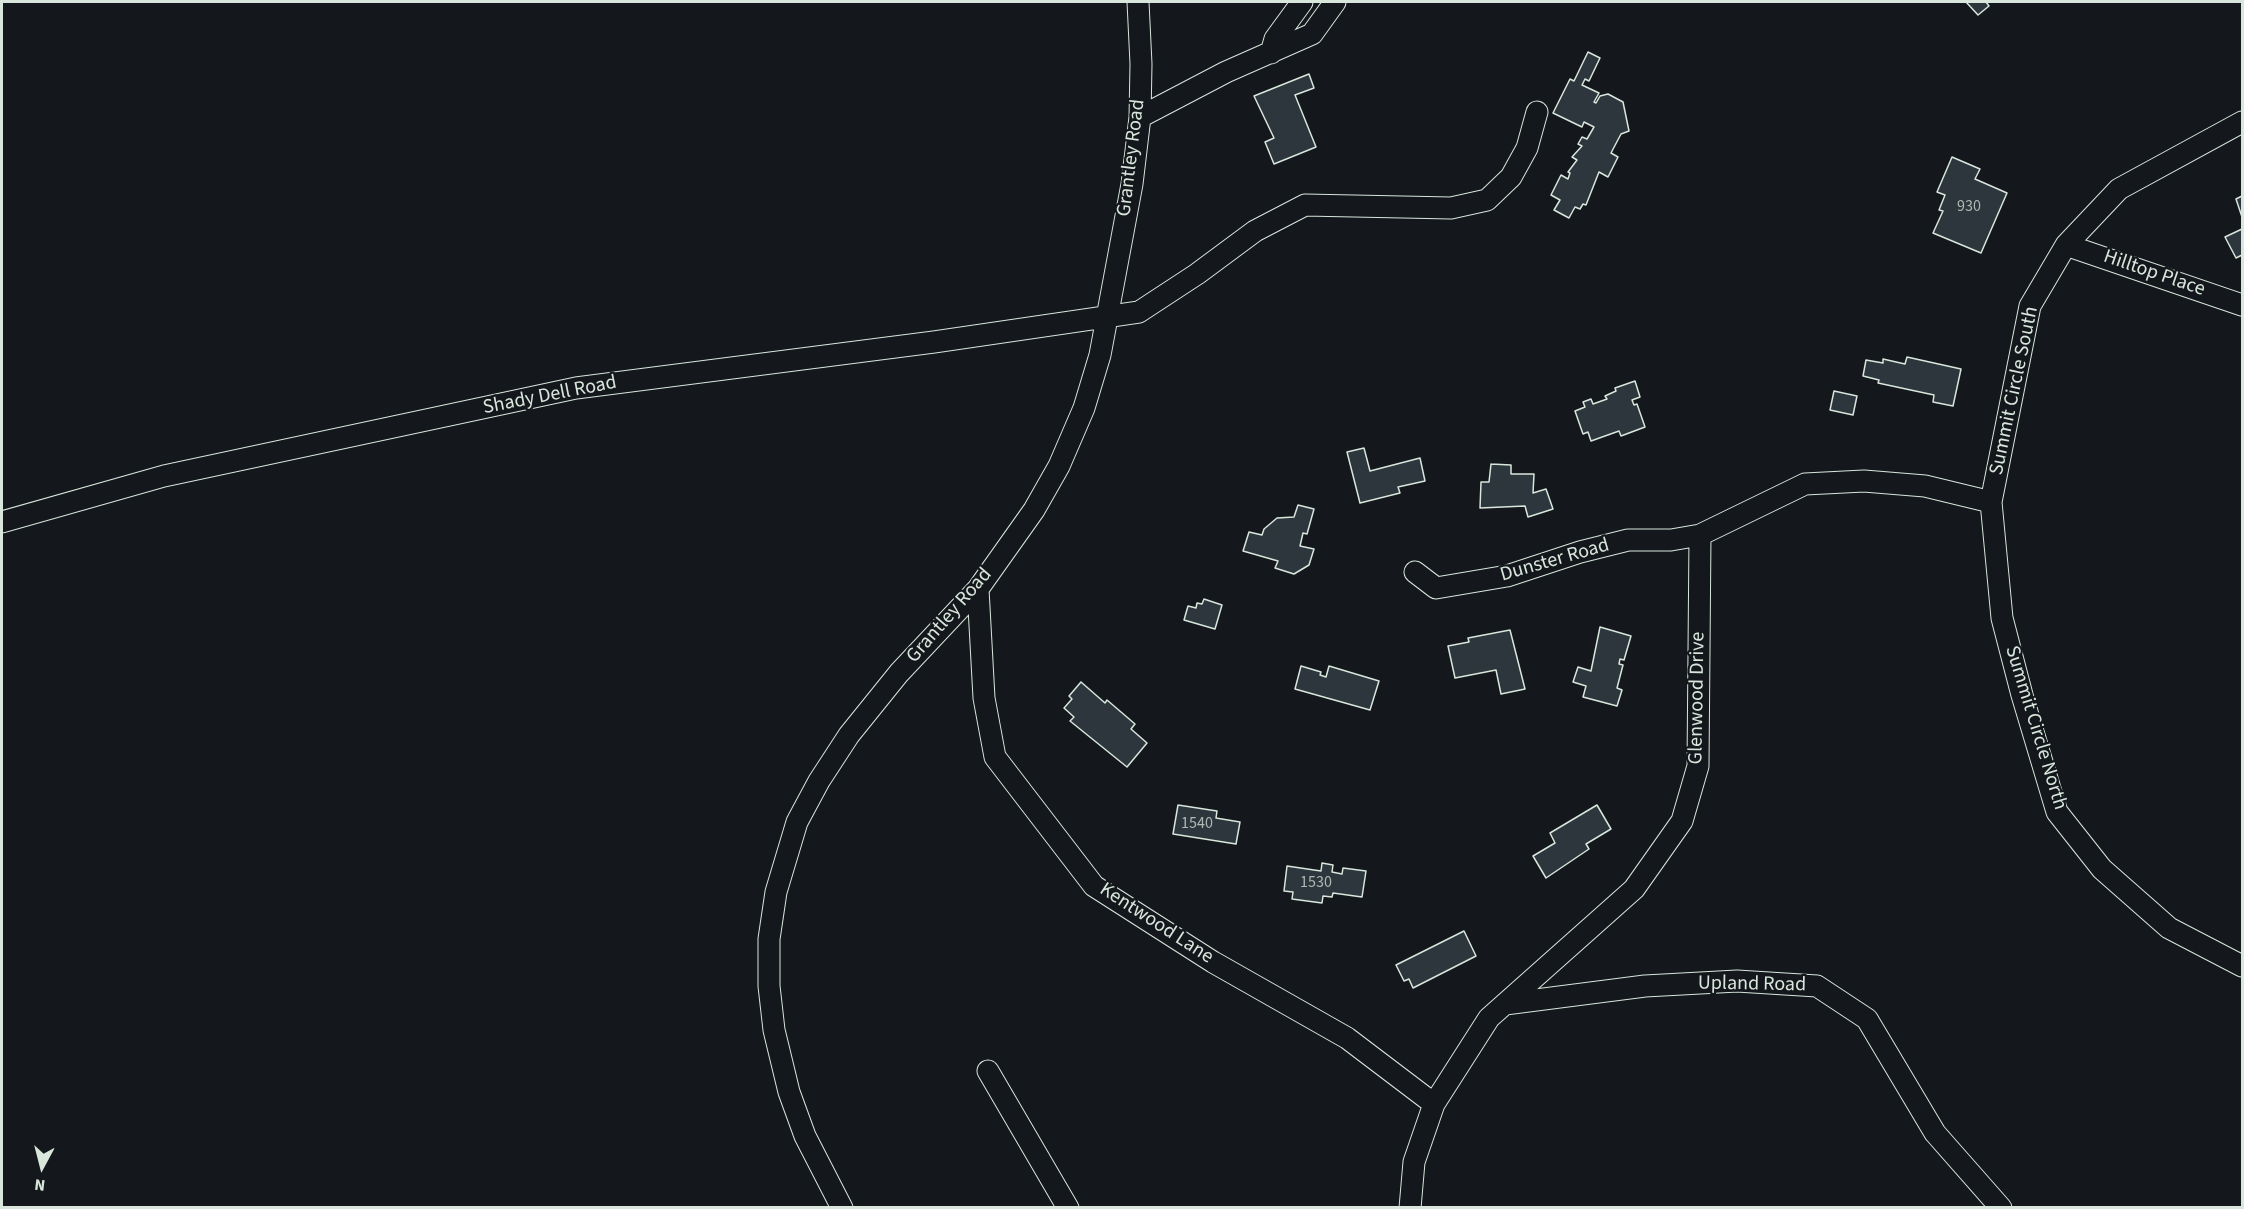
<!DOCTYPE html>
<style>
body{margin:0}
#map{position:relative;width:2244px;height:1209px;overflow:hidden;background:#14181c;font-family:"Source Sans 3",sans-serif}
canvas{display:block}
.frame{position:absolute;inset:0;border:3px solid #d8e6dc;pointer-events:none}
.north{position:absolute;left:12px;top:1137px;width:60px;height:60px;-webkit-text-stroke:4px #14181c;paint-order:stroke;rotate:187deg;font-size:16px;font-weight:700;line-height:24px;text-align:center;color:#d8e6dc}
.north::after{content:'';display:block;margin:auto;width:21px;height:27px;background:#d8e6dc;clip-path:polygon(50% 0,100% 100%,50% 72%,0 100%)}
</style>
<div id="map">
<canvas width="2244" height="1209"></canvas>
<div class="frame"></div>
<div class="north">N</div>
</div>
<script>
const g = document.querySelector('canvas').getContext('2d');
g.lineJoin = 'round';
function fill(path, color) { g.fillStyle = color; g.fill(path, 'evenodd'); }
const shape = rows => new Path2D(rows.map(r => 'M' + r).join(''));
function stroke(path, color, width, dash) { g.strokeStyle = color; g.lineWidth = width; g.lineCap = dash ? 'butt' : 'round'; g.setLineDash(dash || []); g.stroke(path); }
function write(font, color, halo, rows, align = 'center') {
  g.font = font + ' "Source Sans 3",sans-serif'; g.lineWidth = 4.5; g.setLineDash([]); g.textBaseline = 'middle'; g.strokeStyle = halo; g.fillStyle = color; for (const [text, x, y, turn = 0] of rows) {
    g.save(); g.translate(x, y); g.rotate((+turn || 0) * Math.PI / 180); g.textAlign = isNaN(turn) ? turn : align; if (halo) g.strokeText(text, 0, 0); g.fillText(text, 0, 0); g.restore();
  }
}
const building = shape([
 [1966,2,1986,2,1989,6,1978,15,1966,2],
 [1588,52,1600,58,1589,81,1585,79,1582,85,1599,93,1594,102,1596,103,1600,96,1608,94,1623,102,1629,131,1621,134,1611,153,1618,157,1608,177,1599,172,1586,205,1583,204,1580,209,1575,207,1569,218,1554,210,1560,200,1551,195,1561,175,1568,179,1570,173,1568,172,1577,160,1572,157,1582,146,1578,144,1582,137,1587,139,1594,127,1584,122,1582,127,1553,113,1570,79,1574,81,1588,52],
 [1309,74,1314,88,1295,95,1316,147,1274,164,1265,142,1274,138,1254,96,1309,74],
 [1952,157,1980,169,1975,179,2007,193,1981,253,1933,233,1943,211,1939,210,1945,195,1937,192,1952,157],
 [2242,196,2242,217,2236,199,2242,196],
 [2242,229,2242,255,2236,258,2225,237,2242,229],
 [1907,357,1961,369,1953,406,1933,402,1934,395,1878,383,1879,380,1863,376,1866,360,1883,363,1883,359,1905,364,1907,357],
 [1635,381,1640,397,1632,400,1634,405,1637,404,1645,427,1621,436,1619,431,1591,441,1588,432,1583,434,1575,411,1585,407,1583,402,1591,399,1593,404,1607,399,1605,396,1616,391,1615,388,1635,381],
 [1834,391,1857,396,1853,415,1830,410,1834,391],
 [1364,448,1370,471,1420,458,1425,481,1398,487,1400,493,1360,503,1347,452,1364,448],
 [1491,464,1511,465,1511,474,1534,474,1533,493,1546,489,1553,509,1528,517,1525,506,1480,508,1481,482,1489,482,1491,464],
 [1298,505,1314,509,1307,534,1303,533,1300,546,1314,549,1309,565,1294,574,1275,568,1278,561,1243,551,1249,532,1262,535,1264,529,1277,518,1294,517,1298,505],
 [1204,599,1222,605,1215,629,1184,620,1188,606,1196,608,1197,603,1202,604,1204,599],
 [1600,627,1631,636,1624,660,1620,659,1619,664,1623,665,1617,688,1622,690,1617,706,1583,697,1586,686,1573,682,1578,667,1591,671,1600,627],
 [1510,630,1525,689,1501,694,1496,670,1455,678,1448,646,1469,642,1468,638,1510,630],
 [1301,666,1321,672,1320,675,1326,677,1329,666,1379,681,1370,710,1295,689,1301,666],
 [1081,682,1105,703,1107,700,1135,724,1131,729,1147,743,1127,767,1070,721,1074,717,1064,708,1072,699,1069,696,1081,682],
 [1178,805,1217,811,1216,818,1240,822,1236,844,1173,834,1178,805],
 [1597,805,1611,829,1586,844,1589,849,1546,878,1533,856,1555,843,1550,833,1597,805],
 [1322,863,1333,865,1332,872,1342,874,1343,868,1366,871,1362,897,1333,893,1332,897,1323,896,1322,903,1292,899,1293,892,1284,891,1287,866,1321,871,1322,863],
 [1464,931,1476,956,1413,988,1409,979,1404,981,1396,965,1464,931]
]);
fill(building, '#2c363c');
stroke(building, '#d8e6dc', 1.5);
const minor = shape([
 [1271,53,1275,39,1302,2],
 [1140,117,1226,72,1312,34,1335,2],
 [2242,122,2119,189,2066,245,2030,306,1991,502,2002,618,2022,695,2057,812,2102,869,2169,928,2242,966],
 [2066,245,2242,305],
 [2,522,164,476,576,388,934,342,1139,312,1197,274,1255,231,1305,205,1451,208,1487,200,1511,177,1527,148,1537,112],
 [1415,572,1436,588,1507,576,1580,552,1628,540,1671,540,1700,535,1805,484,1864,481,1925,486,1991,502],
 [978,589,984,698,995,757,1094,886,1213,962,1347,1038,1434,1104],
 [1505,1004,1645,986,1737,981,1817,986,1867,1019,1935,1133,2001,1208],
 [988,1071,1068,1208],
 [842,1208,805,1136,789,1092,774,1030,769,986,769,939,776,892,797,822,819,781,849,735,899,673,978,589,1034,510,1059,466,1084,408,1100,355,1132,184,1140,117,1141,64,1138,2],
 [1410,1208,1414,1162,1434,1104,1489,1018,1634,889,1682,821,1698,766,1700,535]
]);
stroke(minor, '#d8e6dc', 23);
stroke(minor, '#14181c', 21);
write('16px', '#adbab4', null, [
 ["930",1969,207],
 ["1540",1197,824],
 ["1530",1316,883]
]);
write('20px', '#d8e6dc', '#14181c', [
 ["Grantley Road",1132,158,-83],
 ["Hilltop Place",2154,274,19],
 ["Summit Circle South",2015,391,-78],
 ["Shady Dell Road",550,396,-11],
 ["Dunster Road",1555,561,-16],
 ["Grantley Road",950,616,-49],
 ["Glenwood Drive",1698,698,-89],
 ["Summit Circle North",2035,728,73],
 ["Kentwood Lane",1156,924,33],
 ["Upland Road",1752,985,1]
]);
</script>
